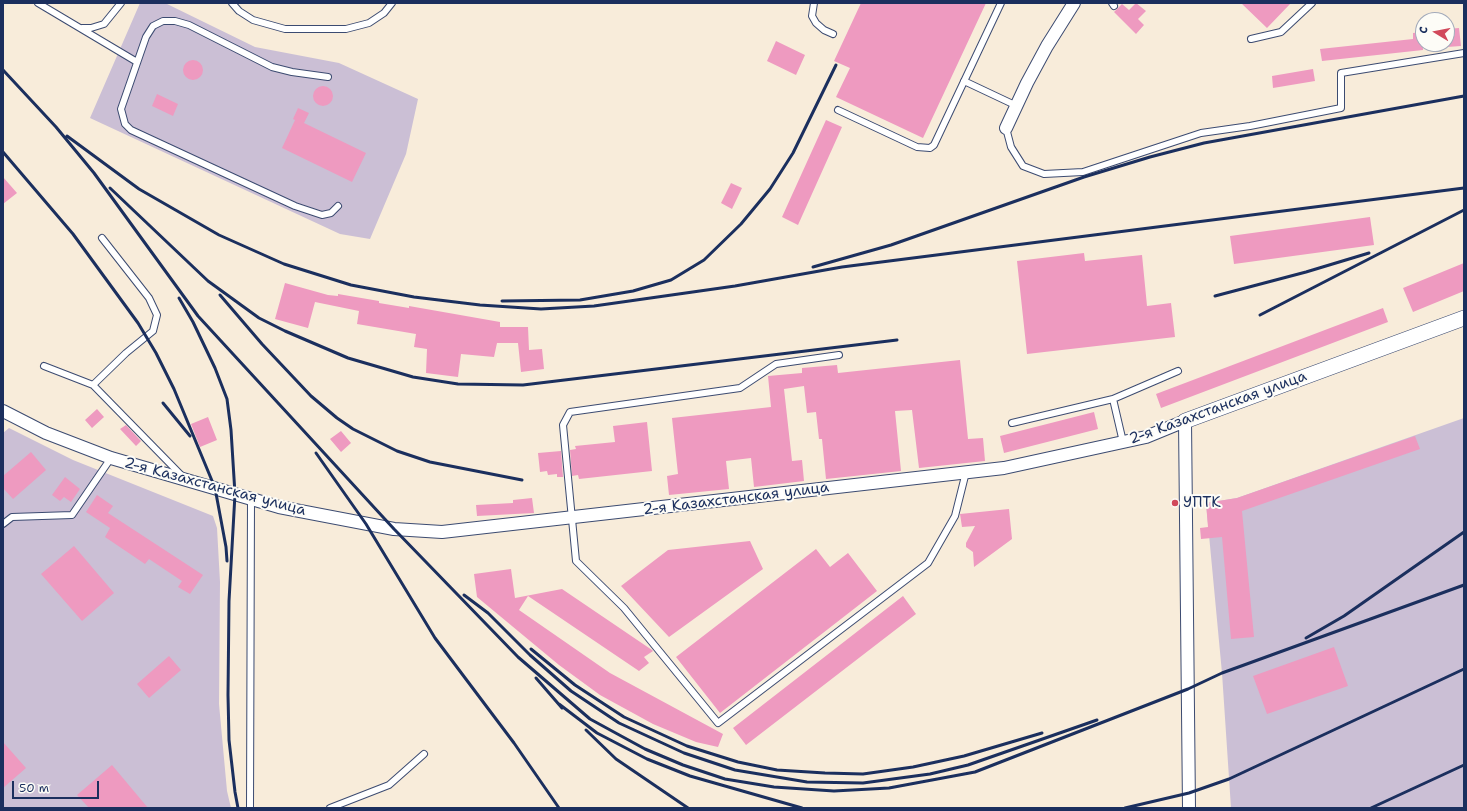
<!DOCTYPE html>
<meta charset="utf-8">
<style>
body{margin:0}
#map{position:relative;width:1467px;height:811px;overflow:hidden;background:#f8ecda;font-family:"Shantell Sans",sans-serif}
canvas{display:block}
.frame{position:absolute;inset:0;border:4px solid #1b2f5e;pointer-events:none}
.north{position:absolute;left:1415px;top:12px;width:40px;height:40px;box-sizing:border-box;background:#fdfcf7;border:1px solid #a3aaba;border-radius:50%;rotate:280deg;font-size:11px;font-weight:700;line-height:16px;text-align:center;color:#1b2f5e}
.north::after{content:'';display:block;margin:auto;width:14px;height:18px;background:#d1495b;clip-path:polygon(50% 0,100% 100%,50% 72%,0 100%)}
.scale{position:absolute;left:12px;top:781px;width:87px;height:18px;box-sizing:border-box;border:2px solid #1b2f5e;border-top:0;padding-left:5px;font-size:12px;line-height:14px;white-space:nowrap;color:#1b2f5e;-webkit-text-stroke:3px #fdfcf7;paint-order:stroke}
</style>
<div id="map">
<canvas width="1467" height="811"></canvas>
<div class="frame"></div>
<div class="north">С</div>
<div class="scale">50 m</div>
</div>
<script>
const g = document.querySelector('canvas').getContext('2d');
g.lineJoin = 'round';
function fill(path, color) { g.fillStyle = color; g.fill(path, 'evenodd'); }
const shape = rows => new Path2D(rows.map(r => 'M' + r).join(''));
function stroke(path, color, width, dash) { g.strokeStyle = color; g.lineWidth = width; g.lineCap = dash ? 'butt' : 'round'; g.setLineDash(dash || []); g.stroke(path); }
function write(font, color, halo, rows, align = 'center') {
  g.font = font + ' "Shantell Sans",sans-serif'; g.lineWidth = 4; g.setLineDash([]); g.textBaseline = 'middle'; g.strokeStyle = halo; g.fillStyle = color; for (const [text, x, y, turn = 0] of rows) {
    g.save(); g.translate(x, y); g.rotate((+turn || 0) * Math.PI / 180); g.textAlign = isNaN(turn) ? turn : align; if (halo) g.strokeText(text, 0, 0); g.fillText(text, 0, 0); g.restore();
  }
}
fill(shape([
 [140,3,165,3,255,47,339,63,418,99,406,154,370,239,340,234,90,118],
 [1464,418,1464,808,1231,808,1222,673,1206,503,1237,498],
 [9,428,73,460,213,516,217,528,220,582,219,704,227,791,231,808,3,808,3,433]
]), '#cbbfd5');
fill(shape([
 [861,3,986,3,923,138,836,97,850,68,834,61],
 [1136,3,1146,11,1138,19,1144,25,1136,34,1114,12,1122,4,1129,10],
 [1241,3,1291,3,1267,28],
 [1459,28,1461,46,1447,47,1447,29],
 [1423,32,1423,50,1322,61,1320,49,1413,39,1413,33],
 [776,41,805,55,796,75,767,61],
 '183 70a10 10 0 1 1 20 0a10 10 0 1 1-20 0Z',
 [1313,69,1315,81,1273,88,1272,76],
 '313 96a10 10 0 1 1 20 0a10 10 0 1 1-20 0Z',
 [157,94,178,104,173,116,152,106],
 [298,108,309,113,304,123,366,153,352,182,282,148,295,120,293,119],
 [826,120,842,127,798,225,782,217],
 [3,177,17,193,3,204],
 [731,183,742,188,732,209,721,203],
 [1370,217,1374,245,1234,264,1230,236],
 [1084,253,1085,261,1142,255,1147,306,1171,303,1175,337,1027,354,1017,261],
 [1464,263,1464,291,1413,312,1403,288],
 [285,283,328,295,338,296,338,294,379,301,379,303,409,308,409,306,500,322,500,327,528,327,529,350,542,349,544,369,521,372,518,343,497,343,494,357,461,354,458,377,426,373,427,349,414,347,416,334,357,324,359,311,315,302,308,328,275,319],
 [1383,308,1388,322,1161,408,1156,394],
 [960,360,968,439,983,438,985,461,919,468,912,410,895,411,901,471,826,479,822,439,819,439,816,412,807,413,804,386,784,389,792,461,802,460,804,481,754,487,751,458,726,461,729,489,669,495,667,476,678,474,672,418,771,407,768,376,802,373,802,368,837,365,838,373],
 [97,409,104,417,92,428,85,420],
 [1094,412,1098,429,1004,453,1000,436],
 [208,417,217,440,200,447,191,424],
 [647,422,652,471,579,479,578,475,572,476,570,450,576,449,575,446,615,442,613,426],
 [126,425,141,441,136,446,120,429],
 [341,431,351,443,341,452,330,439],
 [1415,436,1420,449,1242,511,1254,637,1231,639,1222,537,1201,539,1200,528,1208,527,1206,503,1237,498],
 [561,451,563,477,557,477,557,474,548,475,547,471,540,472,538,453],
 [31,452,46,470,13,499,3,488,3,476],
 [65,477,80,489,71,502,64,497,60,501,52,495],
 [97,495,113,506,108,513,203,575,190,594,178,587,182,581,149,559,145,564,105,537,110,528,86,512],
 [532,498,534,513,477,516,476,505,513,503,513,500],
 [1009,509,1012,539,974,567,973,552,966,547,966,543,975,526,962,527,960,514],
 [750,541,763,569,669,637,621,586,668,550],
 [74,546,114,593,82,621,41,574],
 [816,549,830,567,848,553,877,591,720,713,676,657],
 [511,569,515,598,562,589,652,650,653,651,644,657,649,663,639,671,528,596,519,610,610,673,723,734,718,747,696,742,653,724,600,695,559,665,477,597,474,574],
 [903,596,916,614,746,745,733,728],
 [1334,647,1348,686,1267,714,1253,676],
 [169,656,181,670,149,698,137,684],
 [3,742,26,768,3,788],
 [112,765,148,808,89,808,77,795]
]), '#ee9ac0');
const service = shape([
 [38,3,137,62],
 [232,3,239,11,253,20,285,29,346,29,369,23,384,13,392,3],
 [814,3,812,16,816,23,824,30,833,34],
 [1112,3,1114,6],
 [82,28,91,28,104,24,121,3],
 [1251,39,1281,32,1312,3],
 [328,77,292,72,272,67,189,25,175,21,163,21,153,26,146,37,121,109,125,124,131,130,295,206,322,215,331,213,338,206],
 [964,81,1017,106],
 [838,110,917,147,930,148,934,145,1001,3],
 [1006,128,1011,147,1023,166,1044,174,1083,172,1201,133,1250,126,1341,108,1341,73,1464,53],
 [102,238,149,298,157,315,153,331,126,353,93,385,183,477],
 [839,355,776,364,740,388,570,412,563,425,576,561,624,608,718,723,928,563,955,516,966,472],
 [44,366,93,385],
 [1113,399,1178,371],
 [1012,423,1113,399,1123,442],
 [3,524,12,517,72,515,111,458],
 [250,808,251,499],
 [330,808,389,785,424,754]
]);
const minor = shape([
 [1006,128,1027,83,1047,46,1074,3],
 [3,411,46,433,111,458,279,507,394,529,442,532,1004,468,1146,437,1185,421,1189,808]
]);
const tertiary = shape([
 [1185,421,1464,318]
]);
stroke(service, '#3c4b71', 8);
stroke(minor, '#3c4b71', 14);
stroke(tertiary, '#3c4b71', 16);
stroke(service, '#fff', 6);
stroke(minor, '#fff', 12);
stroke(tertiary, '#fff', 15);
stroke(shape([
 [3,70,56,127,94,173,198,316,394,529,518,657,590,719,645,749,683,765,725,779,774,787,834,791,889,788,975,772,1188,689,1222,673,1464,585],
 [67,136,139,189,219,235,284,264,351,285,414,297,480,305,541,309,594,306,735,286,842,267,1464,188],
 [3,152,73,234,138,323,156,353,174,389,215,488,226,547,227,561],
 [110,188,208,281,259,318,285,331,348,358,413,377,458,384,523,385,897,340],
 [813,267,891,245,1084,177,1150,157,1204,143,1464,96],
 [220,295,262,344,311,396,337,418,353,429,397,451,430,462,522,480],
 [1215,296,1306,272,1369,253],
 [179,298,193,322,215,368,227,399,231,430,235,494,229,601,228,695,229,740,235,792,238,808],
 [502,301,580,300,633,291,671,280,704,260,741,224,770,189,793,153,836,65],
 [1260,315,1464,210],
 [163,403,190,436],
 [316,453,366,524,435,638,514,743,559,808],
 [464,595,488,613,530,655,571,691,619,723,684,753,735,770,807,782,863,783,930,774,968,765,1097,720],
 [1306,638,1344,616,1464,532],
 [531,649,575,685,624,717,687,746,738,762,777,770,825,773,863,774,913,767,964,756,1042,733],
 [536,678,562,708],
 [559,704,597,733,647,759,690,776,802,808],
 [586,730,616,759,688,808],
 [1125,808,1189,793,1229,779,1464,669],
 [1371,808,1464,765]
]), '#1b2f5e', 3);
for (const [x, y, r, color] of [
 [1175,503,4,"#d1495b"]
]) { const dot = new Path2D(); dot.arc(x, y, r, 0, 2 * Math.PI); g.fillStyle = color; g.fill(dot); stroke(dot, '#fdfcf7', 1.5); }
write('15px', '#1b2f5e', '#fdfcf7', [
 ["2-я Казахстанская улица",1218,408,-20],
 ["2-я Казахстанская улица",215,487,15],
 ["2-я Казахстанская улица",736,499,-7]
]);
write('15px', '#1b2f5e', '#fdfcf7', [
 ["УПТК",1183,503]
], 'left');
</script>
